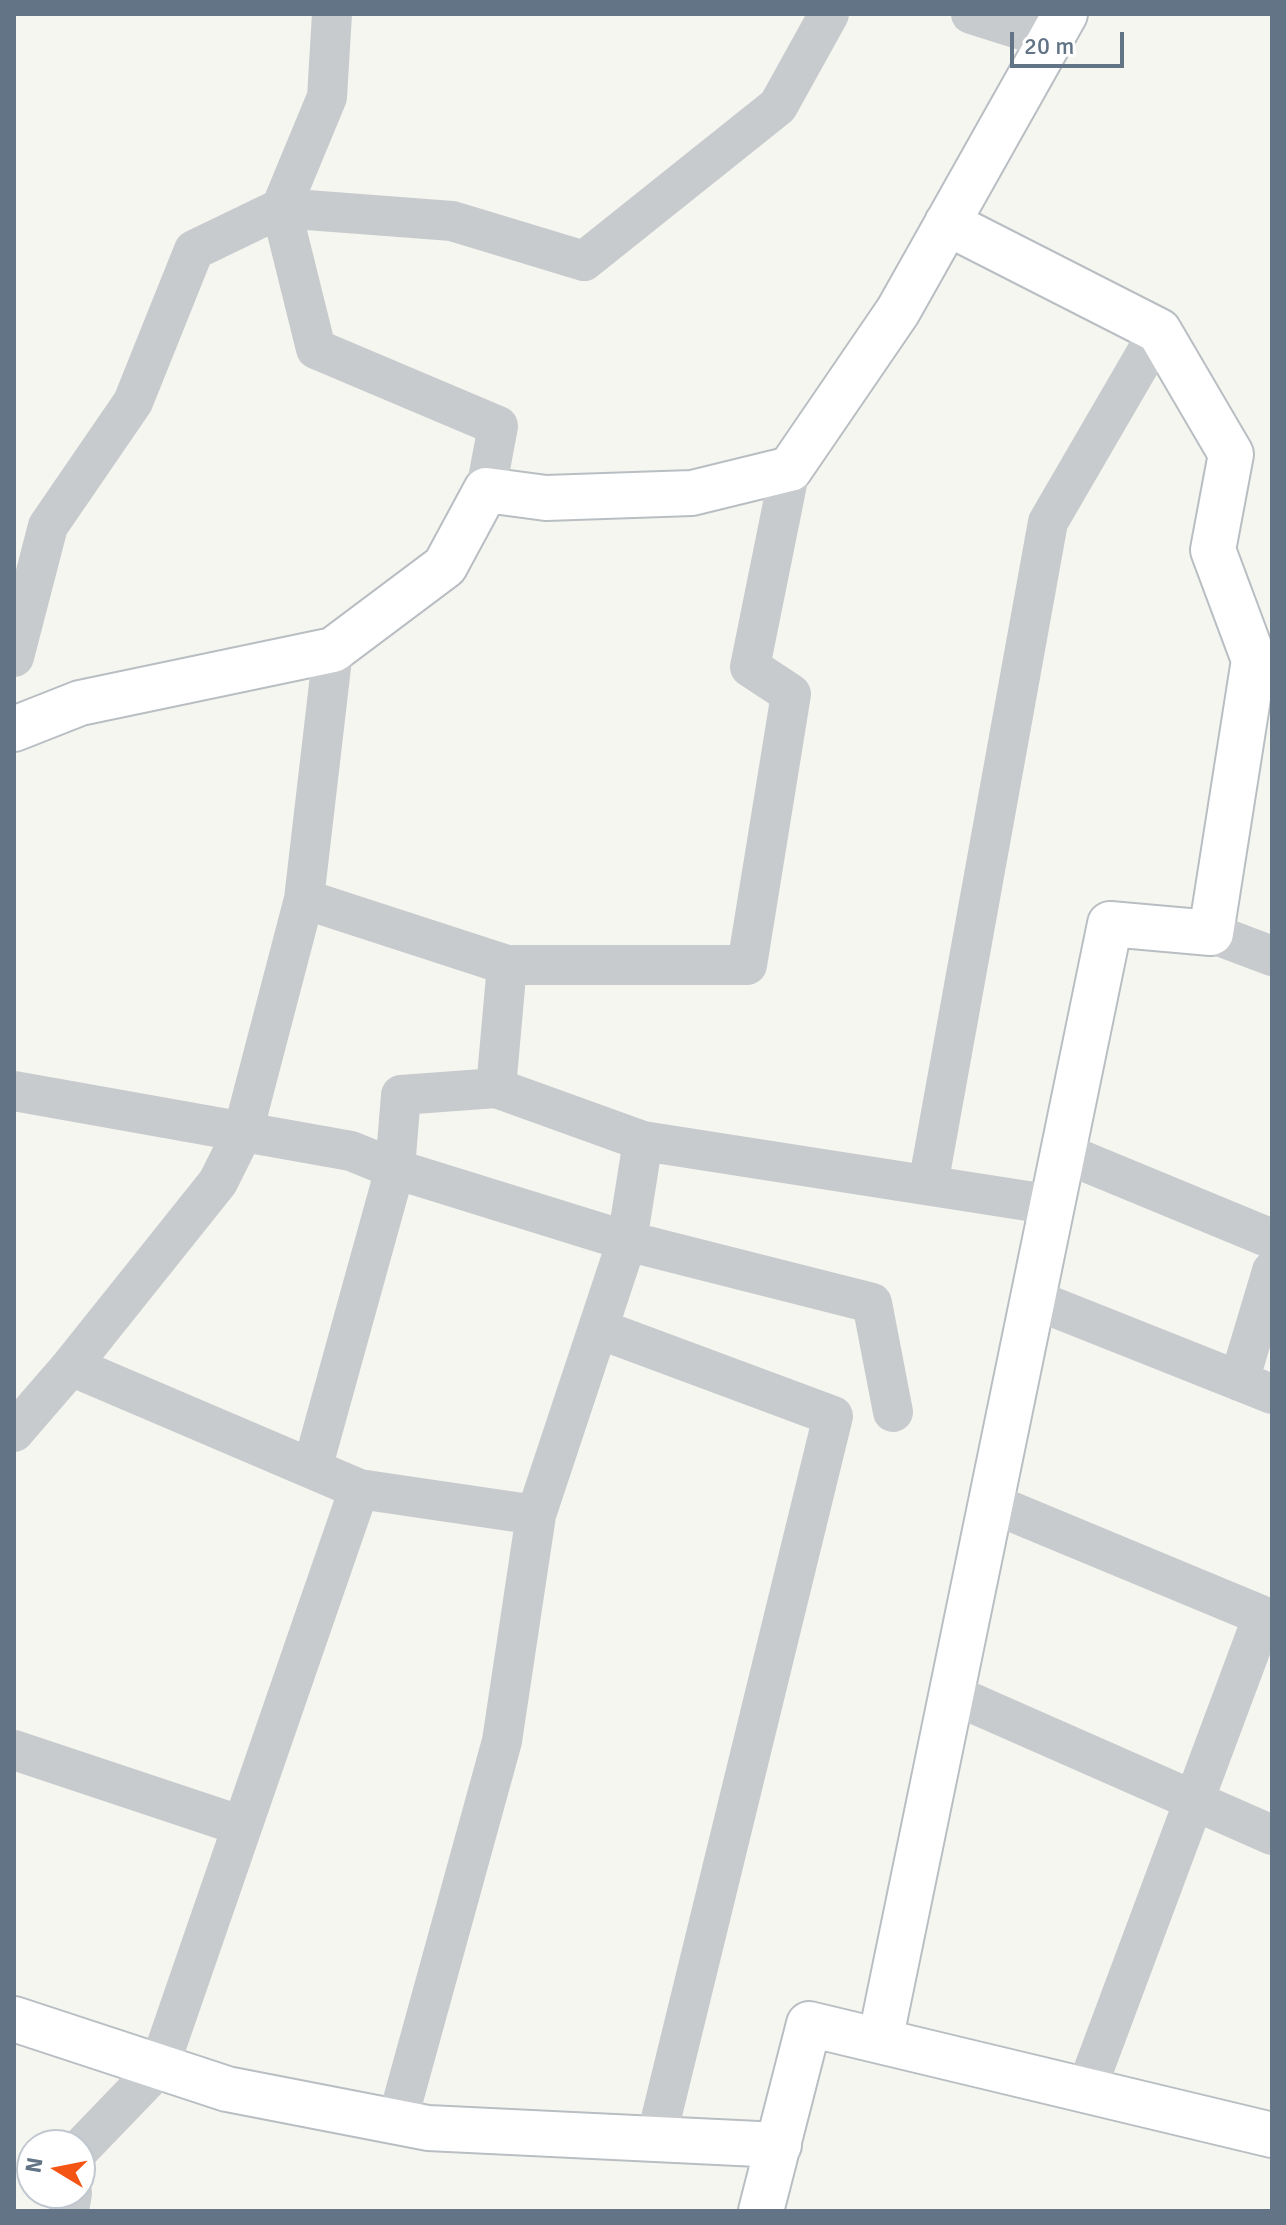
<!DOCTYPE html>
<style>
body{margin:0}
#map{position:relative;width:1286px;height:2225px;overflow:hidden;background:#f6f6f1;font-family:Signika,sans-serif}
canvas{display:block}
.frame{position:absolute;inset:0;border:16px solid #627486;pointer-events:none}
.north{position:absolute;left:16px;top:2129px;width:80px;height:80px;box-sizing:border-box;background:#fff;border:2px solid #c0c7cf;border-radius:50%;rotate:280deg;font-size:22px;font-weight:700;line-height:32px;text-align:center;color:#627486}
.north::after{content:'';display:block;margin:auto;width:28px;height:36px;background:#f45514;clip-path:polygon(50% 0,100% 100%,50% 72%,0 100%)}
.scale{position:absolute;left:1010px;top:32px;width:114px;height:36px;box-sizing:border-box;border:4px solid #627486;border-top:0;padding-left:10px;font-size:24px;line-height:28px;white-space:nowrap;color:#627486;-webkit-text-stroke:6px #fff;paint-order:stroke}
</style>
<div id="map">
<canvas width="1286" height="2225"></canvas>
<div class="frame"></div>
<div class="north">N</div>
<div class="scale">20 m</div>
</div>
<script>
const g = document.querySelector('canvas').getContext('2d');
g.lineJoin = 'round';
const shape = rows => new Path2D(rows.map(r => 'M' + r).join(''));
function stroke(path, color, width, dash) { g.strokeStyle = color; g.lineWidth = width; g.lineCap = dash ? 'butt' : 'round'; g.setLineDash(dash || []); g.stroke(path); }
const secondary = shape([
 [14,729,80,703,333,650,445,566,486,490,546,498,692,493,790,469,898,311,1065,14],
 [14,2019,227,2089,428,2128,779,2145],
 [880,2041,1110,924,1211,933,1254,660,1213,550,1231,454,1159,331,947,223],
 [761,2211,809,2024,1272,2135]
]);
stroke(secondary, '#b9bec3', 48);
stroke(shape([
 [332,14,327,97,281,208,316,349,498,426,486,490],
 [971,14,1050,39],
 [14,657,48,526,133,402,194,250,281,208,452,221,584,261,778,106,829,14],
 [304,899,507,965,496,1088,401,1095,395,1169,312,1469],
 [1211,933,1272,956],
 [507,965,747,965,791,694,750,667,790,469],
 [496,1088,643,1141,627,1241,536,1515],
 [14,1091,351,1151,395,1169,627,1241,872,1303,893,1412],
 [643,1141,1053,1205],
 [1064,1153,1272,1239],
 [928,1185,1048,522,1159,331],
 [1033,1299,1272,1394],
 [599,1329,833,1416,656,2139],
 [71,1366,359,1489,159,2067,80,2149],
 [1239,1381,1272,1271],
 [14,1432,71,1366,218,1182,243,1132,304,899,333,650],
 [359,1489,536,1515,502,1741,397,2122],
 [991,1503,1263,1616,1086,2090],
 [952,1694,1272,1835],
 [14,1750,242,1826],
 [69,2211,72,2193]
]), '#c8cbce', 40);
stroke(secondary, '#fff', 44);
</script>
